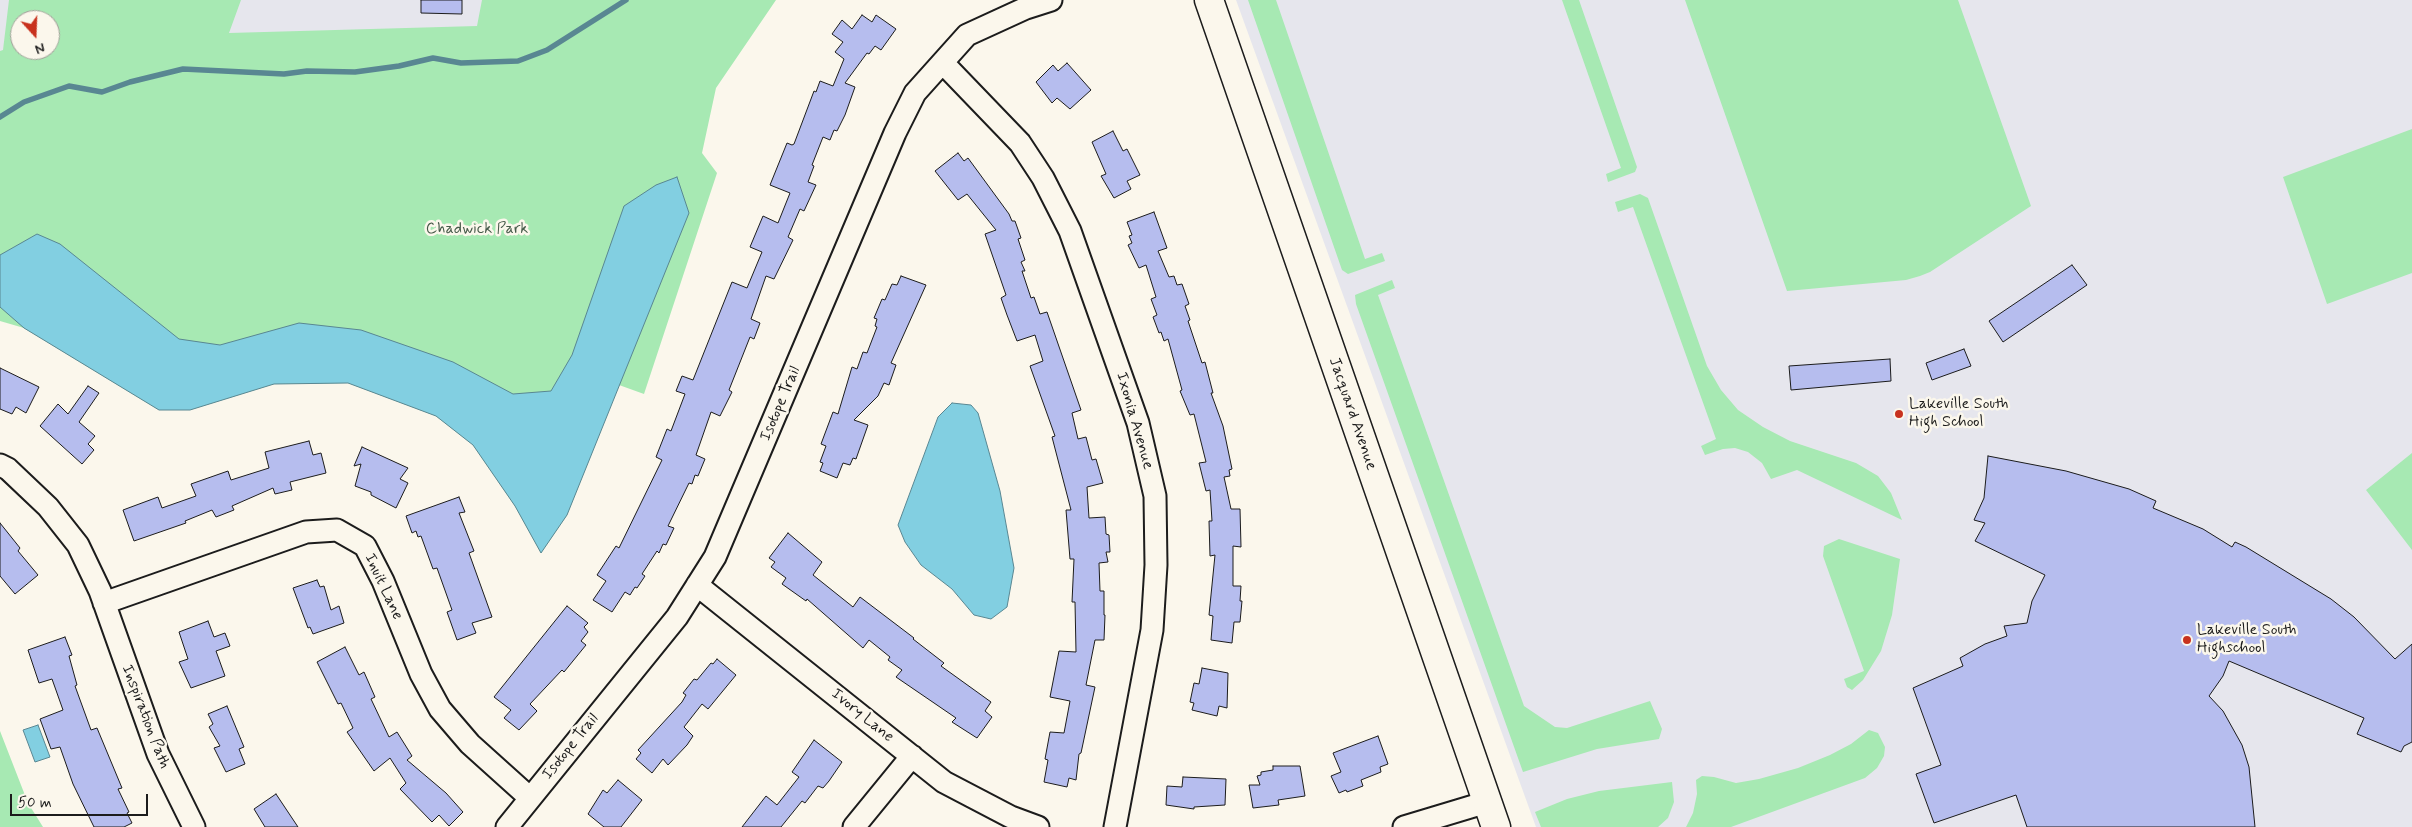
<!DOCTYPE html>
<style>
body{margin:0}
#map{position:relative;width:2412px;height:827px;overflow:hidden;background:#fbf7ec;font-family:Mynerve,sans-serif}
canvas{display:block}
.north{position:absolute;left:10px;top:10px;width:50px;height:50px;box-sizing:border-box;background:#fbf7ec;border:1px solid #a29f99;border-radius:50%;rotate:160deg;font-size:14px;font-weight:700;line-height:20px;text-align:center;color:#1c1c1c}
.north::after{content:'';display:block;margin:auto;width:18px;height:22px;background:#c8321e;clip-path:polygon(50% 0,100% 100%,50% 72%,0 100%)}
.scale{position:absolute;left:10px;top:794px;width:138px;height:22px;box-sizing:border-box;border:2px solid #1c1c1c;border-top:0;padding-left:6px;font-size:15px;line-height:18px;white-space:nowrap;color:#1c1c1c;-webkit-text-stroke:4px #fbf7ec;paint-order:stroke}
</style>
<div id="map">
<canvas width="2412" height="827"></canvas>
<div class="north">N</div>
<div class="scale">50 m</div>
</div>
<script>
const g = document.querySelector('canvas').getContext('2d');
g.lineJoin = 'round';
function fill(path, color) { g.fillStyle = color; g.fill(path, 'evenodd'); }
const shape = rows => new Path2D(rows.map(r => 'M' + r).join(''));
function stroke(path, color, width, dash) { g.strokeStyle = color; g.lineWidth = width; g.lineCap = dash ? 'butt' : 'round'; g.setLineDash(dash || []); g.stroke(path); }
function write(font, color, halo, rows, align = 'center') {
  g.font = font + ' Mynerve,sans-serif'; g.lineWidth = 5; g.setLineDash([]); g.textBaseline = 'middle'; g.strokeStyle = halo; g.fillStyle = color; for (const [text, x, y, turn = 0] of rows) {
    g.save(); g.translate(x, y); g.rotate((+turn || 0) * Math.PI / 180); g.textAlign = isNaN(turn) ? turn : align; if (halo) g.strokeText(text, 0, 0); g.fillText(text, 0, 0); g.restore();
  }
}
fill(shape([
 [0,0,589,0,546,27,0,91],
 [20,20,50,20,50,50,20,50],
 [1236,0,2412,0,2412,827,1536,827]
]), '#e6e6ed');
fill(shape([
 [9,0,241,0,229,33,477,26,482,0,776,0,716,88,702,153,717,173,644,394,619,385,567,515,541,553,515,506,473,445,436,416,348,383,274,384,190,410,159,410,24,328,0,321,0,51,3,50],
 [20,20,50,20,50,50,20,50],
 [1248,0,1276,0,1365,259,1382,253,1385,261,1348,274,1342,270],
 [1562,0,1579,0,1637,167,1635,172,1608,182,1606,174,1621,168],
 [1685,0,1958,0,2031,206,1930,272,1920,276,1906,280,1787,291],
 [2412,129,2412,273,2327,304,2283,177],
 [1640,194,1648,198,1707,366,1721,390,1738,410,1763,427,1790,441,1856,463,1878,476,1891,493,1902,520,1797,470,1771,479,1762,463,1748,452,1735,448,1723,449,1705,455,1701,446,1716,439,1633,207,1618,212,1615,202],
 [1392,280,1395,288,1378,295,1524,706,1555,727,1567,728,1650,701,1662,729,1659,739,1597,749,1523,772,1356,304,1355,295],
 [2412,453,2412,550,2366,490],
 [1839,539,1900,559,1892,615,1881,651,1863,680,1852,690,1847,687,1844,679,1864,671,1823,556,1824,546],
 [1869,730,1878,733,1885,747,1884,756,1877,768,1865,778,1731,827,1686,827,1693,813,1697,794,1696,780,1702,776,1714,777,1736,783,1759,779,1798,768,1830,755,1851,744],
 [0,731,28,803,43,827,0,827],
 [1672,782,1674,802,1668,818,1658,827,1541,827,1535,812,1567,799,1599,791]
]), '#a7e9b3');
const water = shape([
 [677,177,689,213,567,515,541,553,515,506,473,445,436,416,348,383,274,384,190,410,159,410,24,328,0,307,0,255,37,234,60,244,179,339,220,345,299,323,361,330,453,362,513,394,551,391,572,355,624,206,656,185,677,177],
 [952,403,971,405,978,413,1000,491,1014,568,1007,607,991,619,974,615,952,589,921,565,905,542,898,525,938,417,952,403],
 [38,725,50,757,35,762,23,730,38,725]
]);
fill(water, '#82cfe1');
stroke(water, '#598792', 1);
stroke(shape([
 [0,117,24,102,69,86,102,92,130,82,183,69,284,74,307,71,355,72,399,66,433,58,461,63,518,61,547,50,626,0]
]), '#598792', 5.5);
const building = shape([
 [421,0,462,0,462,14,421,13,421,0],
 [862,15,872,22,876,15,896,29,881,50,875,46,869,54,867,53,845,83,855,87,845,115,837,131,834,130,830,140,823,137,812,165,814,166,808,182,816,185,804,211,800,209,788,237,793,240,774,279,766,276,751,319,760,323,754,339,750,337,729,390,732,392,720,416,711,412,696,455,705,459,698,476,695,475,692,484,689,483,668,526,674,528,666,545,663,544,659,553,657,551,642,574,645,576,637,588,635,587,630,595,625,592,612,612,593,600,606,581,597,575,616,546,619,548,662,460,656,457,667,429,671,431,685,394,676,391,682,376,693,380,732,282,747,288,762,252,750,247,763,216,778,223,790,193,770,185,787,143,792,145,794,144,814,91,816,92,820,81,833,86,844,59,835,52,843,42,832,34,842,20,852,29,862,15],
 [1067,63,1091,90,1070,109,1057,98,1052,103,1036,82,1053,65,1058,71,1067,63],
 [1113,131,1123,151,1127,149,1140,175,1127,181,1131,189,1114,198,1101,176,1106,174,1092,142,1113,131],
 [958,153,964,161,968,158,1009,214,1012,221,1015,221,1021,238,1018,239,1025,260,1021,262,1025,271,1022,271,1031,298,1034,297,1040,314,1047,312,1081,410,1072,413,1078,439,1086,437,1092,460,1096,459,1103,483,1087,487,1089,518,1105,517,1106,534,1109,535,1110,552,1106,552,1108,562,1099,563,1100,591,1104,591,1104,615,1105,615,1104,640,1095,640,1086,685,1095,687,1081,753,1079,754,1076,780,1069,778,1067,787,1044,782,1048,760,1045,759,1050,732,1064,733,1070,701,1050,697,1059,651,1076,652,1075,602,1072,602,1074,559,1070,559,1066,510,1071,510,1052,437,1055,436,1030,366,1043,361,1035,335,1017,341,1007,315,1001,298,1006,295,985,234,996,230,967,194,958,200,935,171,958,153],
 [1154,212,1167,248,1158,251,1169,277,1174,276,1177,285,1182,284,1189,304,1185,306,1190,320,1188,321,1202,363,1205,362,1213,393,1211,393,1223,426,1232,469,1229,470,1230,476,1224,477,1231,509,1240,509,1241,547,1233,546,1233,586,1241,586,1240,601,1242,601,1240,622,1234,622,1232,643,1211,640,1213,616,1209,615,1215,555,1210,556,1209,521,1212,521,1210,490,1206,491,1199,463,1206,462,1194,414,1190,415,1180,391,1182,390,1168,339,1164,341,1161,332,1159,333,1153,317,1157,315,1151,299,1156,297,1146,265,1139,268,1128,245,1132,243,1129,236,1132,235,1127,222,1154,212],
 [2072,265,2087,285,2003,342,1989,321,2072,265],
 [901,276,926,285,891,363,896,365,889,385,884,383,878,396,854,420,868,425,856,459,853,458,850,465,843,463,837,478,820,471,823,463,820,462,826,446,821,444,833,412,838,414,852,367,857,369,863,352,867,353,877,327,875,326,877,319,874,318,882,299,885,300,892,284,897,285,901,276],
 [1964,349,1971,366,1932,380,1926,363,1964,349],
 [1890,359,1891,381,1791,390,1789,366,1890,359],
 [0,368,39,387,26,413,16,407,12,414,0,409,0,368],
 [88,386,99,393,79,422,95,436,88,444,94,450,82,464,40,426,58,404,68,414,88,386],
 [309,441,313,455,321,453,326,473,290,482,292,490,275,494,273,488,232,506,234,510,216,517,212,510,185,521,186,523,134,541,123,510,158,497,162,508,196,496,191,484,228,471,231,480,269,468,265,452,309,441],
 [362,447,408,468,400,479,408,483,396,508,371,495,371,492,355,486,361,464,354,466,362,447],
 [1988,456,2066,471,2129,489,2156,501,2153,508,2203,529,2232,547,2235,542,2246,547,2331,599,2354,617,2395,659,2412,644,2412,742,2404,746,2401,752,2357,734,2364,718,2229,661,2223,676,2209,696,2223,711,2242,745,2249,767,2255,827,2027,827,2016,795,1934,823,1916,774,1941,765,1913,688,1963,666,1960,658,1985,644,2007,636,2004,626,2027,623,2032,601,2045,575,1975,541,1985,523,1974,520,1984,498,1988,456],
 [459,497,465,512,459,513,474,551,469,553,492,617,472,623,476,633,457,640,447,612,452,610,437,568,433,569,421,536,418,537,416,531,412,533,406,516,459,497],
 [0,523,20,548,18,551,38,575,15,594,0,576,0,523],
 [788,533,822,562,813,575,853,607,860,597,914,638,913,639,944,663,941,666,991,702,985,711,992,717,977,738,952,722,956,718,896,677,902,670,888,660,890,657,869,640,863,648,807,599,806,601,782,584,786,578,771,567,775,562,769,558,788,533],
 [317,580,320,587,324,586,331,610,339,606,344,623,313,634,310,627,308,628,293,588,317,580],
 [567,606,588,623,584,627,588,632,581,641,586,645,564,672,562,670,530,704,537,711,519,730,504,718,511,710,494,697,567,606],
 [208,621,214,637,225,633,230,646,216,651,225,676,191,688,179,662,188,659,179,632,208,621],
 [65,637,72,655,69,656,77,685,75,686,91,730,97,728,122,788,118,789,129,812,127,813,132,823,124,827,94,827,73,784,60,747,51,749,40,719,63,710,52,679,39,683,28,650,65,637],
 [345,647,359,675,364,672,375,697,371,699,389,737,397,732,412,756,407,760,446,793,463,812,449,826,439,815,432,822,400,789,406,783,390,758,374,771,347,732,353,728,341,703,338,704,317,662,345,647],
 [717,659,736,675,708,709,702,704,684,727,693,736,687,745,668,765,663,759,652,773,636,759,641,753,638,750,682,702,686,695,683,693,694,679,697,680,711,663,713,664,717,659],
 [1202,668,1228,673,1227,708,1219,706,1217,716,1192,710,1194,703,1190,702,1194,683,1199,684,1202,668],
 [227,706,244,747,239,749,245,764,226,772,214,748,220,746,209,727,213,724,208,714,227,706],
 [1378,736,1388,764,1380,767,1381,772,1361,780,1363,786,1347,792,1346,790,1339,793,1331,776,1341,772,1333,753,1378,736],
 [814,740,842,762,829,781,823,788,818,786,805,803,802,801,781,827,742,827,766,796,777,805,799,777,792,772,814,740],
 [1273,766,1300,766,1305,796,1278,800,1279,805,1253,808,1249,785,1260,785,1257,776,1261,775,1261,772,1273,770,1273,766],
 [1183,777,1226,779,1225,805,1194,807,1194,809,1166,805,1167,786,1182,787,1183,777],
 [618,780,642,800,621,827,604,827,588,814,603,790,607,793,618,780],
 [276,794,298,827,265,827,254,809,276,794]
]);
fill(building, '#b6bdee');
stroke(building, '#1c1c1c', 1);
const street = shape([
 [943,63,1020,143,1043,178,1070,231,1138,423,1155,496,1156,565,1152,630,1115,827],
 [0,465,8,469,48,507,78,545,100,591,158,754,194,827],
 [697,585,944,782,1011,817,1038,827],
 [104,603,306,532,337,530,365,546,383,581,421,674,440,709,470,744,530,798],
 [507,827,677,617,715,557,895,133,915,93,967,35,1026,8,1051,0],
 [854,827,912,756],
 [1404,827,1487,802]
]);
const secondary = shape([
 [1209,0,1496,827]
]);
stroke(street, '#1c1c1c', 25);
stroke(secondary, '#1c1c1c', 31);
stroke(street, '#fbf7ec', 21);
stroke(secondary, '#fbf7ec', 28);
for (const [x, y, r, color] of [
 [1899,414,5,"#c8321e"],
 [2187,640,5,"#c8321e"]
]) { const dot = new Path2D(); dot.arc(x, y, r, 0, 2 * Math.PI); g.fillStyle = color; g.fill(dot); stroke(dot, '#fbf7ec', 2); }
write('16px', '#465a49', '#fbf7ec', [
 ["Chadwick Park",477,230]
]);
write('16px', '#1c1c1c', '#fbf7ec', [
 ["Isotope Trail",781,404,-67],
 ["Jacquard Avenue",1352,414,71],
 ["Ixonia Avenue",1134,421,74],
 ["Inuit Lane",383,587,65],
 ["Ivory Lane",862,716,39],
 ["Inspiration Path",145,717,69],
 ["Isotope Trail",571,747,-51]
]);
write('16px', '#1c1c1c', '#fbf7ec', [
 ["Lakeville South",1909,405],
 ["High School",1909,423],
 ["Lakeville South",2197,631],
 ["Highschool",2197,649]
], 'left');
</script>
